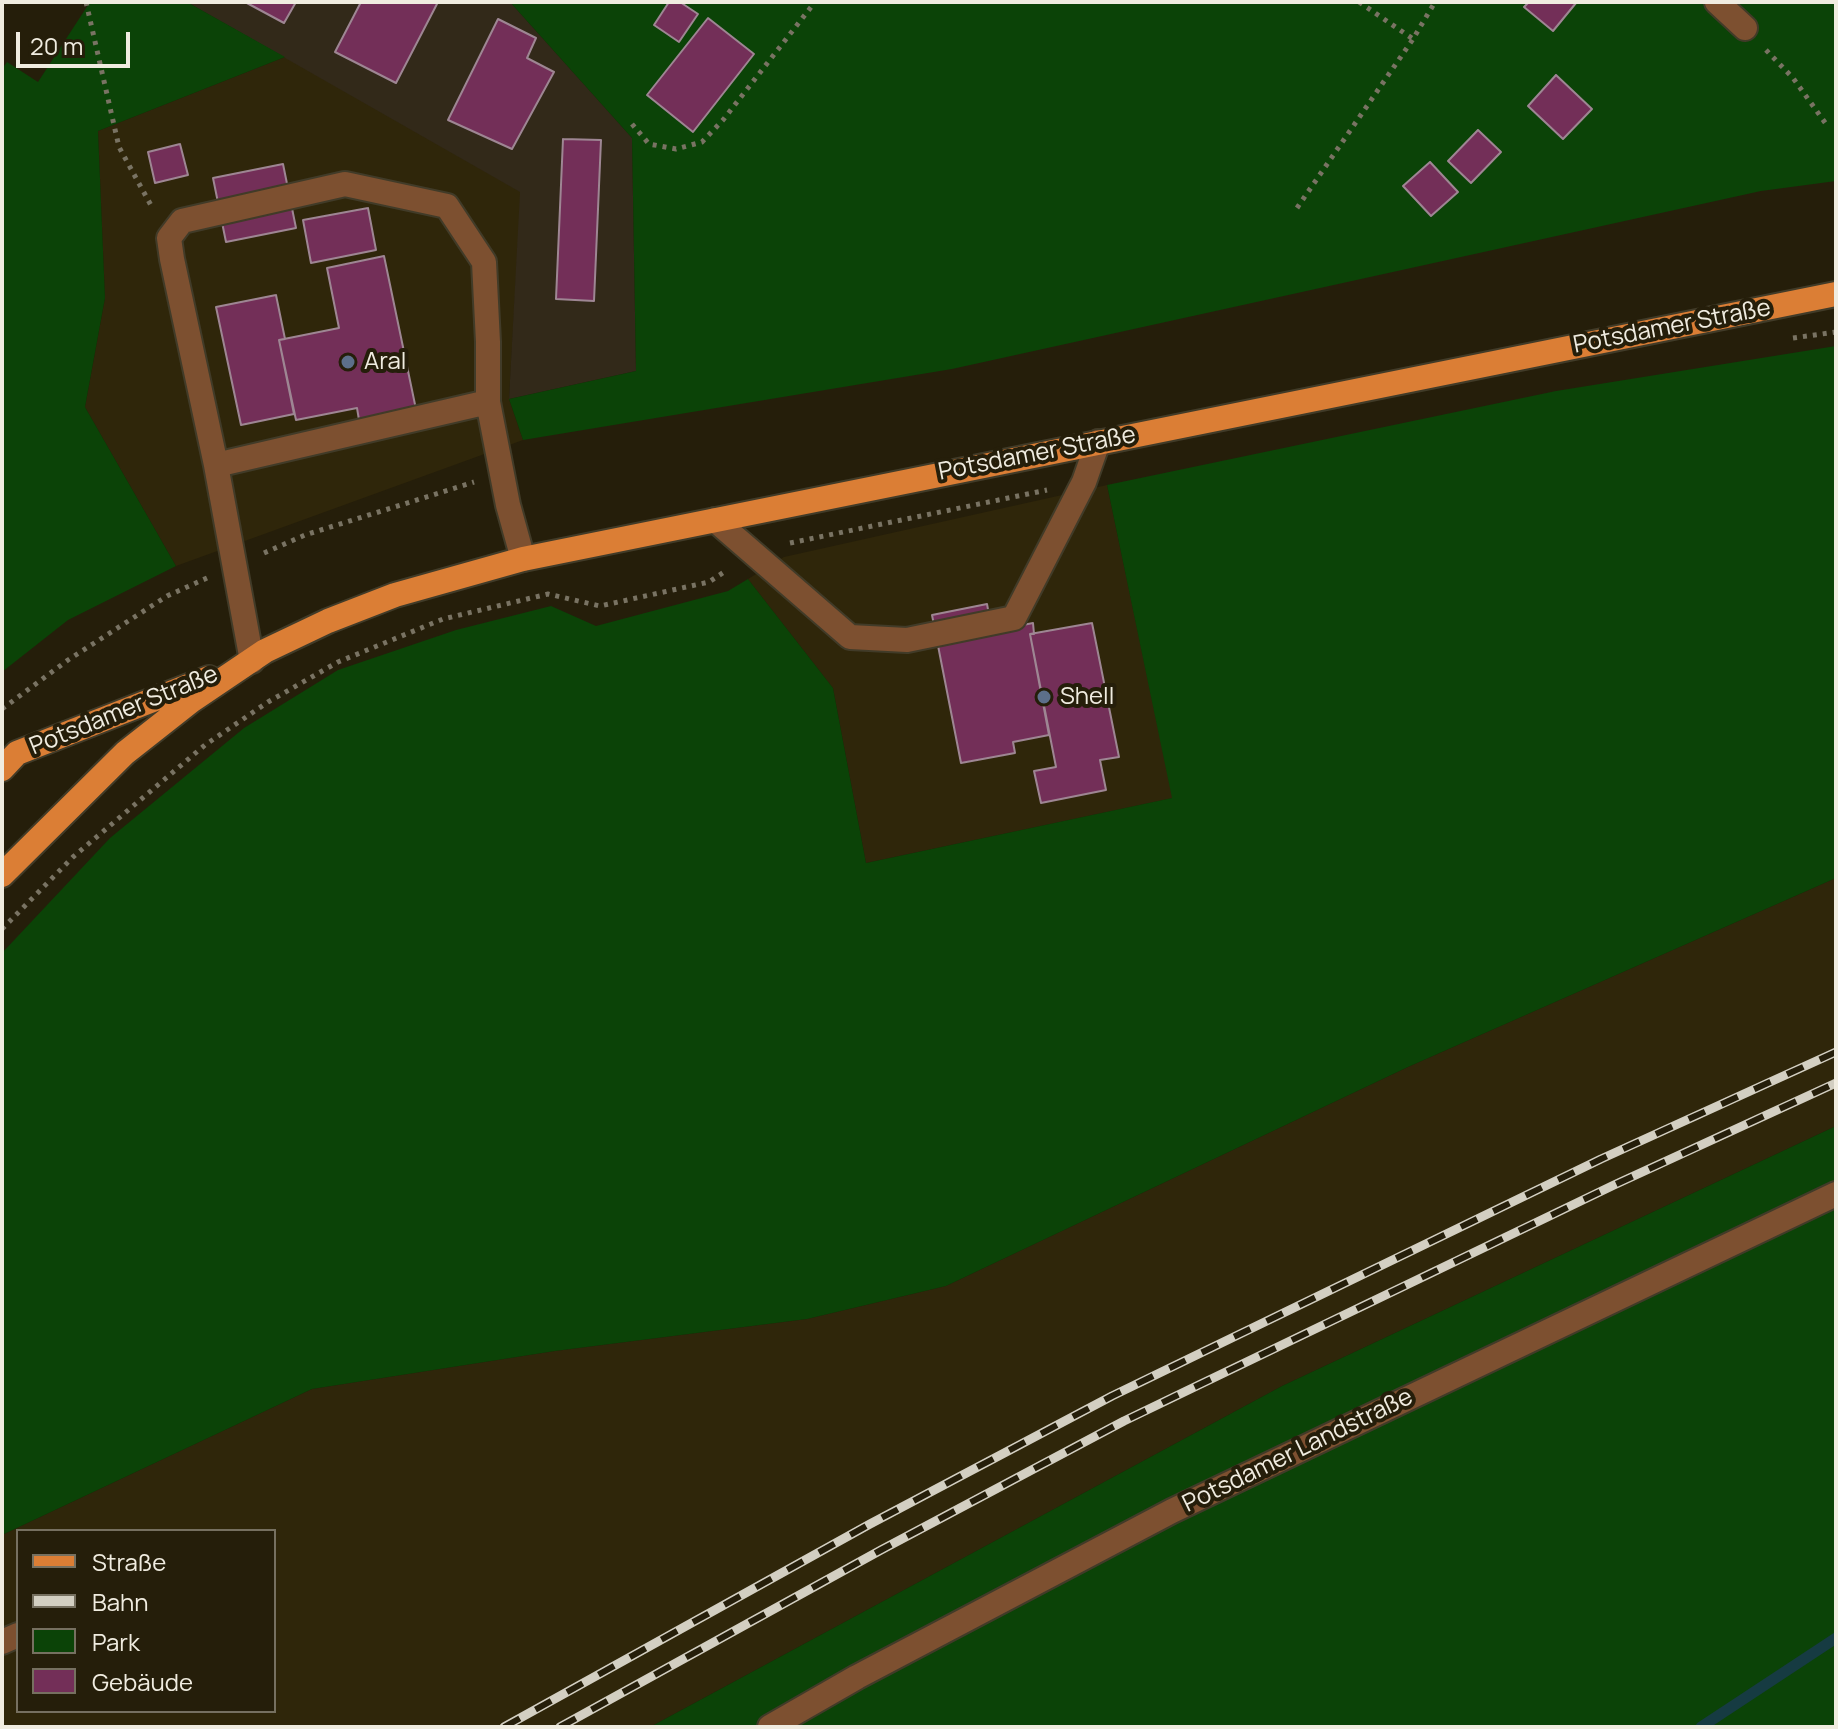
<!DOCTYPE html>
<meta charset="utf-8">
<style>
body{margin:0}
#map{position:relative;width:1838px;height:1729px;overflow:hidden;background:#251e0a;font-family:Manrope,sans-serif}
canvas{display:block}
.frame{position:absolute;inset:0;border:4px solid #f0ece0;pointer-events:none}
.legend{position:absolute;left:16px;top:1529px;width:260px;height:184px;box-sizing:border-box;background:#251e0a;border:2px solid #767060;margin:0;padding:10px 14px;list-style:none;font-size:24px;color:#f0ece0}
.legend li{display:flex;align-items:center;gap:16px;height:40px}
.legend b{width:40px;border:2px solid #767060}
.scale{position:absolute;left:16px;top:32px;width:114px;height:36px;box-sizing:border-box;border:4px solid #f0ece0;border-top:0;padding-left:10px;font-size:24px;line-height:28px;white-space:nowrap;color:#f0ece0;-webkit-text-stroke:6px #251e0a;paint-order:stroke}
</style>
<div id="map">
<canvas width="1838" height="1729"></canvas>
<div class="frame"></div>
<ul class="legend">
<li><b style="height:10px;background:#db7e35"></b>Straße</li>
<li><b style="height:10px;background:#d3cfc2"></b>Bahn</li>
<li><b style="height:22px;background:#0b4307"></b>Park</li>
<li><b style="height:22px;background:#732f58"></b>Gebäude</li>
</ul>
<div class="scale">20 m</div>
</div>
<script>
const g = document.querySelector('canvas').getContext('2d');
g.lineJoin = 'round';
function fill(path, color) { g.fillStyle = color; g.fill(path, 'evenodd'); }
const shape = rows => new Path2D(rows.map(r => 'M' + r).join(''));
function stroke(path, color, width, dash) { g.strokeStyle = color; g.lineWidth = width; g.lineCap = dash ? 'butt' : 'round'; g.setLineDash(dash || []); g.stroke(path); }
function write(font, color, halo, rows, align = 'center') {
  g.font = font + ' Manrope,sans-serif'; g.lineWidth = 8; g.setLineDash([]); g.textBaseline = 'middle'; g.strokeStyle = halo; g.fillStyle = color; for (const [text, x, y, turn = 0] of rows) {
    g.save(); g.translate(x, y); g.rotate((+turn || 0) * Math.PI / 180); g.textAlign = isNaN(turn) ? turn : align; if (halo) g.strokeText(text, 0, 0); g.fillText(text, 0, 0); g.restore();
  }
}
fill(shape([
 [285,57,521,192,509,399,523,440,176,566,85,407,105,298,98,131],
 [1107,485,1173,798,866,863,833,688,748,579,784,557],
 [1836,878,1836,1126,1282,1386,650,1727,2,1727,2,1535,312,1389,555,1351,807,1319,946,1286,1408,1067],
 [18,1531,274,1531,274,1711,18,1711]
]), '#2f260a');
fill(shape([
 [187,2,510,2,632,138,636,371,509,399,520,192]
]), '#322919');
fill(shape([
 [90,2,187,2,285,57,98,131,105,298,85,407,176,566,68,620,2,672,2,69,7,62,38,82],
 [510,2,1836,2,1836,181,1761,191,952,369,523,440,509,399,636,371,632,138],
 [1836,346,1836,878,1408,1067,946,1286,807,1319,555,1351,312,1389,2,1535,2,953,110,838,244,728,338,670,456,630,551,606,596,626,728,591,748,579,833,688,866,863,1172,798,1107,485,1556,391],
 [1836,1126,1836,1727,650,1727,1282,1386]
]), '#0b4307');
stroke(shape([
 [1701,1727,1836,1638]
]), '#163b42', 11);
const building = shape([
 [245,2,296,2,284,23,245,2],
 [361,2,438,2,396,83,335,52,361,2],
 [669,2,680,2,698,14,679,42,654,25,669,2],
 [1529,2,1575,2,1576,3,1553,31,1524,7,1529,2],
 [708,18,754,54,693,132,647,95,708,18],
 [498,19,536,38,527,58,554,72,512,149,448,120,498,19],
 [1556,75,1592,109,1563,139,1528,106,1556,75],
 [1478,130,1501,152,1471,183,1448,161,1478,130],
 [563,139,601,140,594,301,556,299,563,139],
 [180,144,188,175,155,183,148,152,180,144],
 [1430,162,1458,192,1431,216,1403,186,1430,162],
 [283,164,296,228,226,242,213,178,283,164],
 [368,208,376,250,311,263,303,220,368,208],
 [384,256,417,414,360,426,357,408,296,420,279,340,339,328,327,268,384,256],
 [276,295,285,339,279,340,294,414,241,425,216,307,276,295],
 [987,604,992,631,1033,623,1034,634,1030,634,1049,735,1013,742,1015,753,961,763,932,615,987,604],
 [1092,623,1119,757,1100,760,1106,790,1041,803,1034,771,1056,767,1030,634,1092,623]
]);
fill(building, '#732f58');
stroke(building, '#9e8693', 2);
const minor = shape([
 [1717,2,1745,28],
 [216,465,172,259,169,238,182,221,345,184,447,206,484,262,488,342,488,402],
 [715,520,850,637,907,640,1014,618,1084,482,1098,442],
 [252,661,216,465,488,402,508,505,523,559],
 [2,1642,18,1635],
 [770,1727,857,1677,1172,1511,1836,1194]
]);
const major = shape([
 [2,769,17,753,209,678],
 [2,875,125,753,191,701,265,651,328,621,395,595,523,559,1836,294]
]);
stroke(minor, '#413b28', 28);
stroke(major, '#413b28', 28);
stroke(shape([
 [86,2,119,147,153,209],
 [1359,2,1413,39],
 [1766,50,1793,78,1826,124],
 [632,124,649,144,676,149,702,142,723,120,815,2],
 [1297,208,1413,39,1435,2],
 [1793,338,1836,332],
 [790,543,1047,490],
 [264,553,305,535,474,482],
 [2,709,68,660,167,596,207,578],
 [2,929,73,857,205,745,268,702,338,662,443,619,548,594,600,606,709,582,727,570]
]), '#797363', 5, [4, 6]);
stroke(minor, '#7d5030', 24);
stroke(major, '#db7e35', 24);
const rail = shape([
 [504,1727,870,1524,1112,1396,1601,1159,1836,1052],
 [560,1727,881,1550,1124,1421,1614,1185,1836,1083]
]);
stroke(rail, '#d3cfc2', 9);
stroke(rail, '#251e0a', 6, [18]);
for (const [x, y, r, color] of [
 [348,362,8,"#5c6f8a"],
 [1044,697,8,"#5c6f8a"]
]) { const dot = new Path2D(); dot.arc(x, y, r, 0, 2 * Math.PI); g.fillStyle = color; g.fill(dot); stroke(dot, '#251e0a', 3); }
write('24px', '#f0ece0', '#251e0a', [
 ["Potsdamer Straße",1672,327,-11],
 ["Potsdamer Straße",1037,454,-11],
 ["Potsdamer Straße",124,711,-22],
 ["Potsdamer Landstraße",1298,1451,-26]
]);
write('24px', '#f0ece0', '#251e0a', [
 ["Aral",364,362],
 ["Shell",1060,697]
], 'left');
</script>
